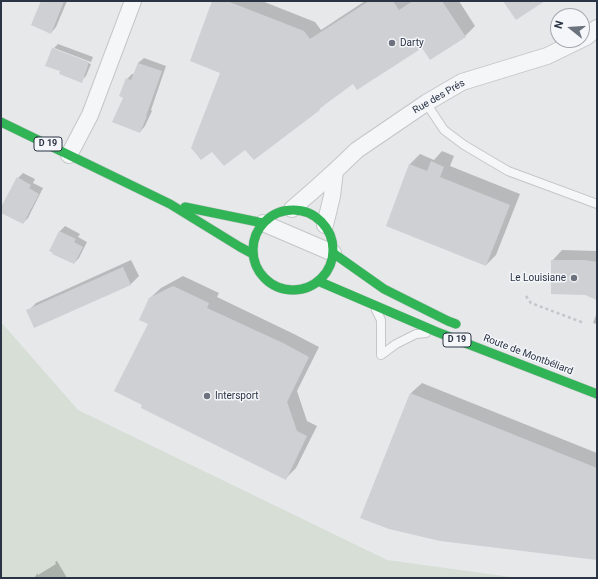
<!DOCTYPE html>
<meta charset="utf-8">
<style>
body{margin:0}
#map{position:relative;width:598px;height:579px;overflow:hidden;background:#e6e8ea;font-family:Roboto,sans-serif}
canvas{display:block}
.frame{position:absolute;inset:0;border:2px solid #2b3445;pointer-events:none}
.north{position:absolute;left:550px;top:8px;width:40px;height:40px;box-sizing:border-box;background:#f4f6f9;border:1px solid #a4a8b1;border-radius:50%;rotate:287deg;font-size:11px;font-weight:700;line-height:16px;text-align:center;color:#2b3445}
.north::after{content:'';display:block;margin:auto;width:14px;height:18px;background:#6c737f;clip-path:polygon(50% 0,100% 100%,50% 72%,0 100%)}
</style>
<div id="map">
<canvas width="598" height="579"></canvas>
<div class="frame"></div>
<div class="north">N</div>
</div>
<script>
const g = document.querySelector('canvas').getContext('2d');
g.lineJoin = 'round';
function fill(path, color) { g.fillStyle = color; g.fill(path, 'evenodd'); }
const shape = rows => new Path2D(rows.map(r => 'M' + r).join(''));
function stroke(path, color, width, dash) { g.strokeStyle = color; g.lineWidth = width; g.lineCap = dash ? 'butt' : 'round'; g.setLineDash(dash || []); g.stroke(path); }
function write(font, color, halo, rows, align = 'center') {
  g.font = font + ' Roboto,sans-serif'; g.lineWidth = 3; g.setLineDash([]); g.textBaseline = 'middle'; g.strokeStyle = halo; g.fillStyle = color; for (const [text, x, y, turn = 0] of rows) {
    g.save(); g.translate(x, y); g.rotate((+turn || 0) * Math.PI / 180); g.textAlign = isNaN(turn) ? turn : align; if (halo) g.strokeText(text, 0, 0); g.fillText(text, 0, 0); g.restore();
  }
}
fill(shape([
 [1,322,78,410,387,560,518,578,1,578]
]), '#d6ded6');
fill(shape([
 [42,1,67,1,56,27,51,33],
 [213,1,262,1,315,22,321,30,365,1,459,1,475,26,465,36,422,47,354,82,325,104,319,109,245,149,221,72],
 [58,44,93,57,91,62,54,48,54,50,91,64,86,76,81,81,61,71,53,49],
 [144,58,166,66,151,110,152,111,145,126,140,132,124,97,127,79,132,74,134,74,138,63],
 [442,151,454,156,450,166,520,194,496,255,486,265,387,226,410,164,420,154,434,160],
 [23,173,35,179,33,183,43,188,28,218,23,223,1,211,1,209,18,178],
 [65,226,80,234,78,237,87,242,79,258,74,263,51,250,60,231],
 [562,250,597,251,597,299,552,261],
 [131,260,139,276,131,284,35,327,28,311,36,303],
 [183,276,219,293,217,297,294,334,319,347,297,391,307,421,317,426,296,468,286,478,149,324,150,298,161,288],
 [597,312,597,324,593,323],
 [422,383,597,453,597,559,362,517,411,393],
 [57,561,67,578,34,578,38,573,38,575,56,564,55,562]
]), '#0003');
fill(shape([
 [41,1,64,1,51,34,31,25],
 [212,1,227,1,304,31,310,39,369,1,393,1,399,10,413,1,442,1,466,37,430,60,422,48,357,90,353,84,319,109,320,110,254,160,245,150,224,166,212,152,201,160,191,148,220,73,190,61],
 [503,1,545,1,516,20],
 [52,48,89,62,82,83,59,74,60,71,45,66],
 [138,63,162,71,146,116,147,116,140,133,112,122,123,98,119,96,126,78,131,80],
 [431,161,444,167,440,177,510,205,486,266,386,226,409,164,427,171],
 [17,177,31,185,29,188,39,194,23,224,1,213,1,207],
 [59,231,76,239,74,242,83,247,74,264,52,254,53,253,49,251],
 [551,260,584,260,597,262,597,300,585,295,551,294],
 [123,267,131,285,34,328,26,310],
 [173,286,209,303,207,308,283,343,309,357,287,402,297,431,307,436,286,480,141,408,142,405,114,391,148,324,139,320,149,298],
 [410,393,597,468,597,560,440,541,389,529,360,518]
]), '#ced0d3');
const lane = shape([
 [426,103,444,130,464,145,508,171,597,204],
 [376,310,381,320,381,355],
 [381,355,396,344,416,334,426,333]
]);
const street = shape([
 [582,39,586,37,597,28],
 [69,155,90,115,133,1],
 [292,209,315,189,335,171,357,150,426,103,462,82,547,56,580,40],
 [263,223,333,253],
 [325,225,332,196,335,171]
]);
const fast = shape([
 [1,122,170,204,240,247,253,254],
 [185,207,263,223],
 '253 250a40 40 0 1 1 80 0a40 40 0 1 1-80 0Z',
 [333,253,384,289,448,321,456,324],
 [318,281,437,332,597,394]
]);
stroke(lane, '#c4c6c8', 10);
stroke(street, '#c4c6c8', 18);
stroke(fast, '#c2c5c8', 10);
stroke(shape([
 [526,296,531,303,584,323]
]), '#c5c6ca', 2.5, [3, 3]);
stroke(lane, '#f5f6f7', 8);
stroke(street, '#f5f6f7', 16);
stroke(fast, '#30b455', 9);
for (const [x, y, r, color] of [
 [392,43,4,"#6c737f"],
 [574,278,4,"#6c737f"],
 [207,396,4,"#6c737f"]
]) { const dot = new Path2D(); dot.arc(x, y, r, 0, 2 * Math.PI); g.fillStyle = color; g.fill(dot); stroke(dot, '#f4f6f9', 1.5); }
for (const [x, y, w] of [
 [48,144,28],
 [457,340,28]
]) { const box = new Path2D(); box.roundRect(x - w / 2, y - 7, w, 14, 3); g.fillStyle = '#f4f6f9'; g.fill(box); stroke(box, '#2b3445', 1); }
write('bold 9px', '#2b3445', null, [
 ["D 19",48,144],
 ["D 19",457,340]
]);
write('10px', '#2b3445', '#f4f6f9', [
 ["Darty",400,43],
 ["Le Louisiane",566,278,"right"],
 ["Intersport",215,396]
], 'left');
write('10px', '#2b3445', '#f4f6f9', [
 ["Rue des Prés",439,97,-30],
 ["Route de Montbéliard",528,355,21]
]);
</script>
